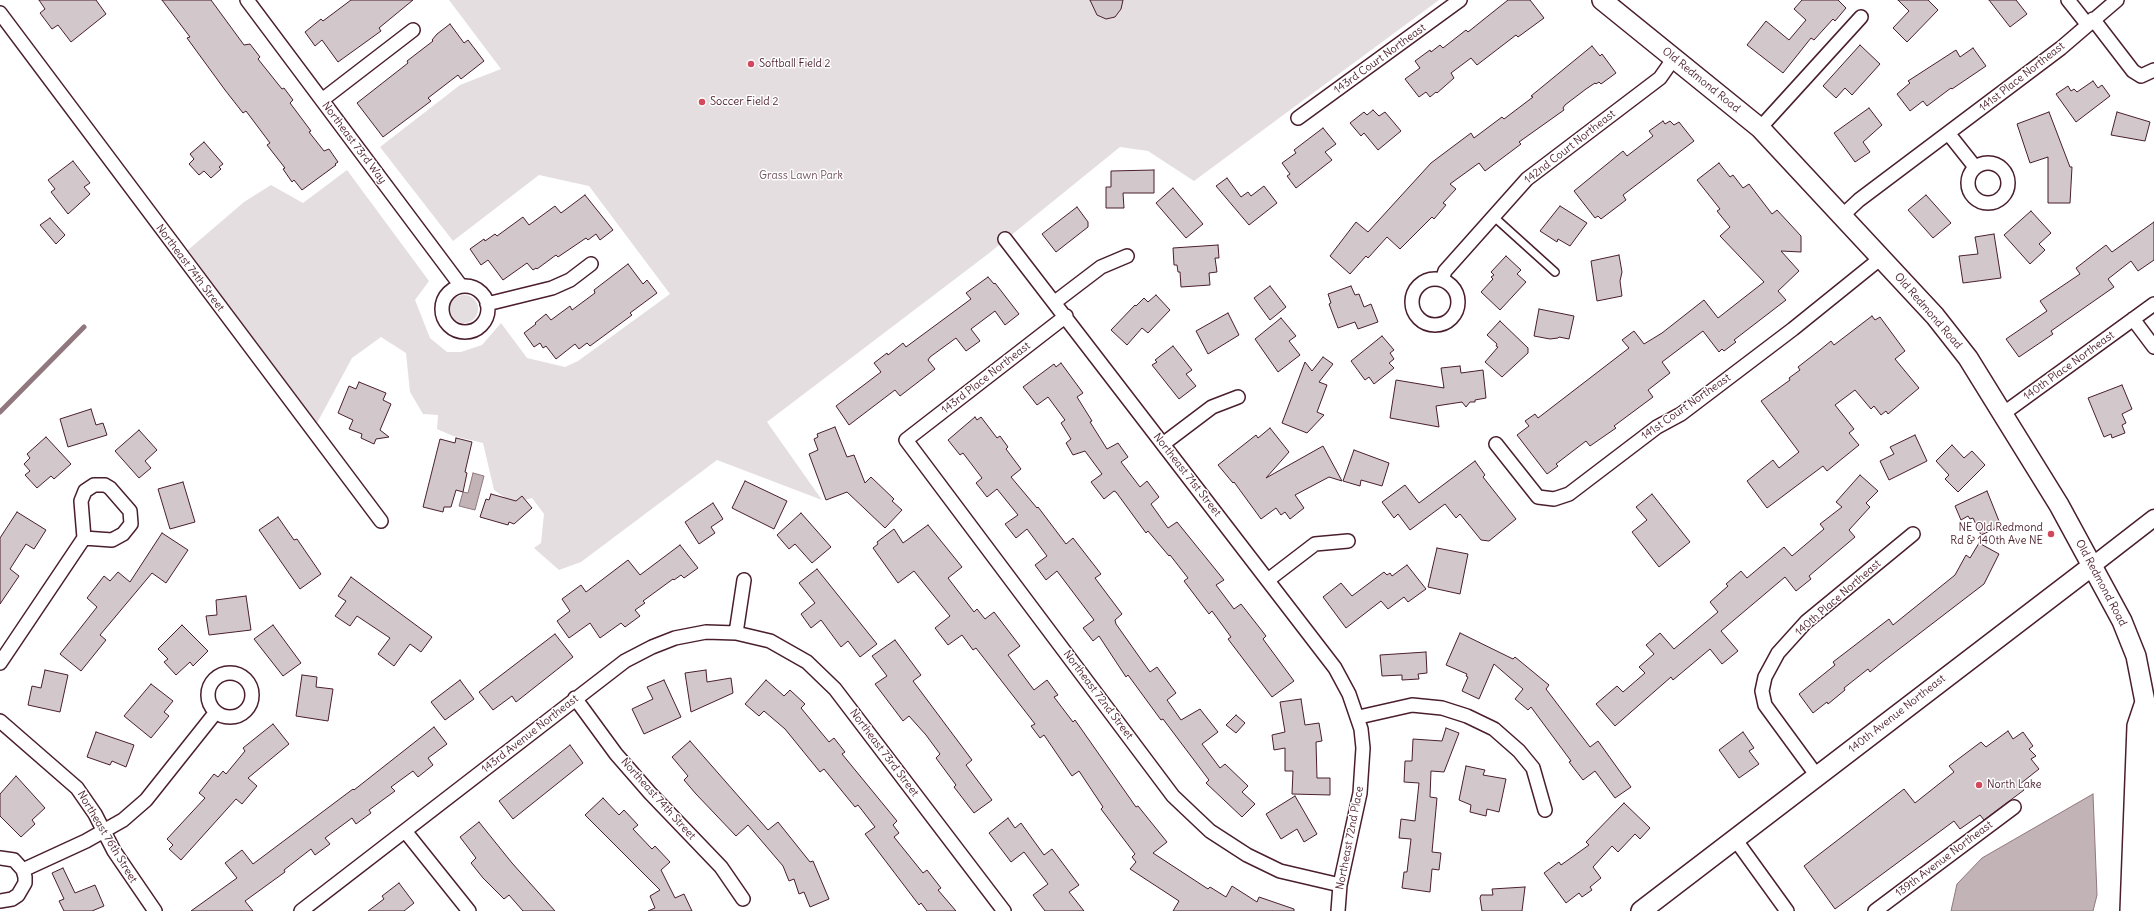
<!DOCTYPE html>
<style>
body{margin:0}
canvas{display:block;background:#fff}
</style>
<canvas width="2154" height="911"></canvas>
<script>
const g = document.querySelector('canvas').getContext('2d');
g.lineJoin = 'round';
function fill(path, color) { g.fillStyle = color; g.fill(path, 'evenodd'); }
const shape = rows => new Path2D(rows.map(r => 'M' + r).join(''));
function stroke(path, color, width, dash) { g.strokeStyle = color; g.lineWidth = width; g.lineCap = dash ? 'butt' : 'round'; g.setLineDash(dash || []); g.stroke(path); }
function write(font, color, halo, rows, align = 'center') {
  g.font = font + ' Delius,sans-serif'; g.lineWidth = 3; g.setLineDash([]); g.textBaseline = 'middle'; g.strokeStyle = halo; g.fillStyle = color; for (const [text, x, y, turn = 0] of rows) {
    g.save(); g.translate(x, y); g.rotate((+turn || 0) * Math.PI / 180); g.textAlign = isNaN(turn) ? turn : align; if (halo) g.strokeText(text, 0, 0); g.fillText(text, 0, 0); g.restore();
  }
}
fill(shape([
 [449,0,1439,0,1194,181,1148,151,1120,147,988,254,767,422,822,500,717,460,581,562,559,570,534,548,541,543,544,514,532,498,513,503,494,490,483,443,453,436,437,429,438,415,423,414,410,392,406,353,381,337,352,358,316,425,188,250,244,202,271,185,303,203,347,170,429,281,415,300,430,338,447,352,461,352,482,345,501,323,527,358,565,367,578,361,670,294,589,186,539,175,453,241,380,147,460,85,501,69],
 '450 309a14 14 0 1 1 28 0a14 14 0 1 1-28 0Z'
]), '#e5dee0');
const water = shape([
 [473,473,484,476,475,510,459,506,463,492,468,493,473,473],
 [2093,794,2097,895,2093,911,1951,911,1957,884,1982,858,2093,794]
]);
fill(water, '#c1b3b6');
stroke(water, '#91787e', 1);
stroke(shape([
 [0,412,84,327]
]), '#91787e', 5);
const building = shape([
 [39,0,96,0,106,14,71,42,58,25,52,29,40,13,45,9,39,0],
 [162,0,211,0,244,45,250,44,260,57,258,59,282,89,284,88,293,100,290,103,311,131,309,132,324,151,329,149,338,162,335,164,336,165,302,190,294,180,292,182,283,169,285,168,267,145,270,143,246,111,243,113,225,90,187,38,190,37,162,0],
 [351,0,413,0,379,28,381,31,338,62,322,40,315,46,305,32,321,19,323,21,351,0],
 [1090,0,1123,0,1121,9,1115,17,1106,19,1097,15,1090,0],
 [1508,0,1530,0,1544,18,1518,37,1516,35,1477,65,1471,58,1451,73,1454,78,1437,93,1436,92,1430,97,1426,92,1419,97,1405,79,1420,68,1415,61,1430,50,1431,52,1440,45,1443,48,1466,30,1468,32,1508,0],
 [1802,0,1838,0,1846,8,1835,21,1833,19,1814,40,1811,38,1783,73,1747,45,1766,21,1789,40,1806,20,1794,9,1802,0],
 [1898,0,1928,0,1938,10,1907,42,1893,28,1909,11,1898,0],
 [1989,0,2016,0,2027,14,2010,27,1989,0],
 [450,24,464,43,468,40,484,61,461,79,458,75,428,98,431,101,383,137,357,103,408,63,407,61,433,41,432,40,437,34,450,24],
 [1860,45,1880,64,1852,95,1845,88,1836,98,1823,86,1860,45],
 [1592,46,1600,56,1602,54,1616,73,1601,84,1599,82,1596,84,1595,83,1586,89,1565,105,1563,108,1564,110,1519,142,1521,144,1485,171,1479,163,1450,184,1456,189,1443,203,1446,205,1434,219,1432,217,1400,249,1387,237,1368,258,1366,256,1350,274,1330,256,1356,222,1368,232,1431,163,1471,133,1474,138,1502,117,1504,119,1533,97,1531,96,1592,46],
 [1973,48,1986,66,1952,89,1951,88,1927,106,1923,101,1910,111,1897,94,1910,83,1908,81,1956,50,1960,57,1973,48],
 [2093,81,2098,88,2102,85,2110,96,2076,122,2056,94,2068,86,2071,91,2074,89,2077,92,2093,81],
 [1869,108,1882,125,1863,142,1870,152,1855,162,1834,133,1869,108],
 [1373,110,1379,116,1385,112,1401,131,1378,150,1364,133,1361,136,1350,123,1364,112,1367,115,1373,110],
 [2049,112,2070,167,2072,167,2070,203,2048,203,2048,157,2030,163,2017,124,2049,112],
 [2117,112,2150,122,2145,141,2111,135,2117,112],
 [1663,121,1665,124,1670,121,1674,125,1679,122,1694,141,1623,195,1626,200,1601,219,1598,216,1595,218,1574,191,1623,151,1627,156,1653,136,1649,131,1663,121],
 [1323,128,1336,144,1325,152,1332,160,1296,188,1287,176,1290,174,1282,163,1296,153,1294,150,1323,128],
 [204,142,223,164,219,167,221,169,211,178,204,171,199,175,189,164,194,159,190,154,204,142],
 [73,161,90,183,84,187,90,194,68,214,51,192,55,189,48,180,73,161],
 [1719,163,1730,177,1733,175,1743,188,1749,184,1772,214,1777,210,1801,236,1801,252,1781,251,1799,271,1778,291,1786,300,1734,340,1736,342,1724,351,1722,349,1719,352,1703,331,1662,362,1670,373,1648,390,1653,397,1614,426,1616,428,1590,446,1586,441,1556,464,1558,466,1547,474,1517,435,1529,426,1525,421,1535,414,1538,418,1629,348,1622,340,1634,331,1644,344,1662,333,1704,300,1718,318,1764,282,1720,236,1730,227,1717,211,1720,209,1697,180,1719,163],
 [1154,170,1154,193,1123,193,1124,208,1106,208,1106,187,1111,187,1111,171,1154,170],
 [1227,178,1241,197,1248,192,1251,196,1264,186,1277,203,1249,225,1216,186,1227,178],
 [1173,188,1203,224,1186,238,1156,203,1173,188],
 [585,195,613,230,600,240,596,234,588,240,586,238,558,257,556,255,537,269,536,268,533,270,527,263,503,280,488,260,481,265,470,249,484,239,485,241,495,234,497,236,523,217,529,225,555,206,561,213,585,195],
 [1926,195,1951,223,1933,238,1908,210,1926,195],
 [1560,206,1587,223,1570,246,1558,239,1557,242,1540,231,1560,206],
 [1077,207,1088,222,1088,227,1056,252,1042,234,1077,207],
 [2031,211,2051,233,2039,244,2045,250,2030,264,2004,235,2031,211],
 [50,218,65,235,56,244,40,225,50,218],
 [2154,222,2154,260,2138,271,2131,261,2108,279,2114,287,2051,331,2053,334,2019,357,2006,339,2047,311,2040,301,2080,274,2076,268,2106,245,2112,252,2154,222],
 [1994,234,2001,278,1963,283,1959,256,1978,254,1975,237,1994,234],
 [1218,245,1219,258,1215,258,1217,272,1209,273,1210,285,1181,287,1180,272,1178,272,1177,265,1174,265,1173,248,1218,245],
 [1619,255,1622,272,1620,281,1622,296,1597,301,1591,261,1619,255],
 [1506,256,1521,270,1517,274,1526,282,1500,310,1481,292,1493,279,1491,277,1494,275,1491,272,1506,256],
 [628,264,643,284,647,280,657,293,630,313,632,315,590,346,587,343,579,349,575,344,556,359,546,346,543,348,540,343,534,347,524,333,536,324,535,323,546,314,551,320,570,306,572,310,595,293,594,290,628,264],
 [988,277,994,284,995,283,1019,314,1005,325,995,311,971,329,980,341,966,351,956,338,930,357,928,360,935,369,900,396,895,390,849,425,836,406,881,372,874,363,887,353,888,355,903,343,906,347,971,299,966,293,988,277],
 [1270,286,1286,307,1270,320,1254,298,1270,286],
 [1351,286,1355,295,1359,294,1364,307,1371,304,1378,322,1358,329,1355,322,1338,328,1329,304,1331,303,1328,294,1351,286],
 [1156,295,1170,310,1148,333,1142,328,1127,345,1111,330,1135,305,1136,306,1144,298,1148,302,1156,295],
 [1539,309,1574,316,1569,339,1559,337,1558,338,1550,339,1534,336,1539,309],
 [1228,313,1239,335,1208,354,1196,331,1228,313],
 [1872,316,1875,320,1880,317,1905,351,1895,359,1919,388,1888,414,1886,411,1881,415,1874,406,1871,409,1855,390,1835,405,1854,429,1849,433,1859,445,1827,471,1823,466,1767,508,1747,481,1773,460,1779,468,1799,452,1761,401,1790,380,1789,378,1800,370,1798,367,1820,350,1831,341,1834,345,1872,316],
 [1281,318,1296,336,1289,341,1300,355,1278,372,1255,339,1281,318],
 [1500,321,1528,348,1528,353,1502,377,1485,362,1498,347,1496,346,1497,344,1487,335,1500,321],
 [1382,336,1394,350,1390,353,1394,359,1389,363,1394,368,1374,384,1369,377,1365,380,1351,361,1382,336],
 [1173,346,1192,370,1186,374,1196,386,1179,399,1152,365,1157,362,1155,360,1173,346],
 [1323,357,1333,364,1319,382,1327,385,1317,412,1324,415,1307,433,1282,423,1305,362,1312,371,1323,357],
 [1061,363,1083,393,1077,397,1092,421,1090,422,1107,449,1118,443,1128,457,1121,462,1140,487,1147,481,1159,497,1151,504,1168,528,1177,522,1224,580,1216,585,1234,609,1241,604,1266,636,1263,639,1294,681,1272,697,1228,639,1231,637,1212,611,1209,614,1184,581,1188,578,1170,555,1169,556,1148,531,1146,533,1116,492,1114,491,1104,499,1091,482,1102,474,1085,451,1073,455,1066,443,1071,439,1061,423,1065,420,1048,397,1037,405,1023,387,1054,364,1056,367,1061,363],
 [1460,366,1461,373,1483,370,1486,398,1475,400,1475,402,1470,402,1466,407,1462,402,1436,406,1439,427,1390,418,1396,380,1444,388,1441,368,1460,366],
 [359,382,386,393,383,400,391,404,380,430,389,437,376,439,374,444,361,438,362,434,349,429,353,420,338,413,349,386,356,389,359,382],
 [2122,385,2132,409,2122,414,2126,423,2122,425,2125,433,2112,438,2111,434,2104,437,2088,398,2122,385],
 [91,409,96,425,103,423,107,435,68,447,60,419,91,409],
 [975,417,977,420,981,417,997,438,1000,436,1008,447,1006,449,1021,469,1011,477,1037,508,1038,507,1066,544,1073,538,1101,574,1095,578,1122,614,1115,620,1116,624,1150,672,1157,667,1176,693,1167,700,1181,720,1200,709,1218,732,1202,744,1220,768,1225,764,1248,786,1242,792,1255,804,1242,817,1206,783,1209,780,1163,719,1161,720,1128,675,1126,677,1099,636,1093,641,1083,628,1094,620,1057,571,1046,580,1035,565,1047,556,1027,529,1016,538,1005,524,1018,515,997,489,987,497,976,483,982,478,963,453,960,455,948,440,975,417],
 [835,427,847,457,854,455,865,483,871,477,894,499,892,501,902,510,885,528,847,492,826,500,809,454,818,450,814,439,818,437,817,434,835,427],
 [1270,428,1289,452,1266,478,1323,446,1342,481,1329,477,1295,495,1304,508,1290,519,1285,512,1281,515,1276,508,1261,519,1234,482,1233,483,1218,465,1256,435,1258,438,1270,428],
 [139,430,157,450,145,461,151,468,139,478,115,451,139,430],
 [1915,435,1927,461,1889,480,1880,461,1894,454,1890,447,1915,435],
 [46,437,71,464,54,479,51,476,37,488,25,475,30,471,24,464,30,458,27,454,46,437],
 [456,438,472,442,465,472,467,473,463,492,456,490,451,507,444,507,443,512,423,507,440,439,455,443,456,438],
 [1952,445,1964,458,1972,451,1985,465,1958,492,1945,479,1949,475,1936,461,1952,445],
 [1354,450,1389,463,1382,486,1361,480,1360,486,1343,481,1354,450],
 [1475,461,1485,475,1483,477,1516,519,1489,541,1481,540,1460,514,1456,518,1445,504,1410,530,1398,514,1394,518,1382,502,1405,485,1419,503,1475,461],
 [1860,475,1878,491,1866,503,1870,507,1849,530,1855,537,1809,576,1811,579,1796,591,1785,577,1721,631,1738,651,1722,664,1710,649,1673,680,1671,677,1615,726,1596,704,1617,686,1623,692,1645,673,1639,667,1654,654,1646,645,1660,633,1674,649,1718,612,1710,602,1728,586,1726,584,1741,571,1747,578,1784,547,1792,556,1824,529,1820,524,1842,507,1836,502,1860,475],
 [745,481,787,501,774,529,732,508,745,481],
 [183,482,195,522,170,529,158,489,183,482],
 [1987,491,2001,526,1981,535,1973,518,1970,519,1968,516,1961,520,1955,506,1987,491],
 [491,494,516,501,522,496,532,508,514,524,509,522,508,525,480,517,486,499,489,500,491,494],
 [1652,494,1690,542,1659,567,1632,532,1647,520,1636,507,1652,494],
 [713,503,723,519,711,527,715,533,699,544,685,522,713,503],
 [17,512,46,530,34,549,26,544,10,569,19,576,0,604,0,538,17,512],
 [801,513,831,547,812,563,795,544,789,549,777,535,801,513],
 [278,517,294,540,297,539,321,574,300,589,259,530,278,517],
 [928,525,962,567,948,578,974,612,977,609,985,619,994,612,1020,646,1008,655,1034,690,1047,680,1058,695,1054,697,1073,722,1075,720,1136,807,1138,806,1167,842,1153,853,1208,889,1210,887,1226,897,1232,886,1257,902,1259,897,1294,909,1294,911,1173,911,1179,901,1130,869,1136,862,1132,857,1135,854,1101,809,1103,807,1079,771,1072,776,1044,735,1040,738,1031,726,1035,724,976,648,973,650,962,635,948,645,935,628,950,616,914,571,898,583,873,548,878,544,877,542,894,529,903,543,928,525],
 [162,533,188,550,166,583,152,573,100,635,106,640,81,671,60,654,97,607,87,598,104,576,110,581,118,572,130,582,162,533],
 [1979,543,1999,554,1984,584,1881,663,1870,672,1868,669,1844,688,1845,690,1828,704,1827,702,1813,713,1799,694,1835,665,1833,662,1889,619,1893,625,1955,575,1966,555,1970,558,1979,543],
 [680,545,698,568,684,578,681,575,674,580,673,579,643,601,645,603,635,610,640,616,625,627,621,623,600,638,590,623,569,638,557,621,570,611,562,599,581,585,586,592,628,560,640,575,680,545],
 [1437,548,1468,554,1460,594,1428,587,1437,548],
 [1407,565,1426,589,1408,602,1404,597,1388,609,1381,601,1346,628,1323,597,1341,583,1352,596,1384,572,1387,575,1390,573,1392,576,1407,565],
 [817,569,877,644,860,657,848,641,841,647,821,620,811,628,801,614,815,603,799,583,817,569],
 [351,577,432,637,421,652,410,644,394,666,378,654,390,638,357,616,350,626,335,616,346,601,338,596,351,577],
 [246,596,251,630,209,635,206,616,217,615,216,600,246,596],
 [182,625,208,651,193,666,190,662,176,675,164,662,168,659,158,649,182,625],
 [273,625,301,663,283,676,254,639,273,625],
 [1460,633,1513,659,1515,657,1549,685,1546,689,1590,747,1598,741,1631,787,1615,798,1595,771,1583,780,1569,762,1571,761,1531,707,1528,710,1515,699,1523,689,1494,664,1479,699,1462,691,1468,677,1466,676,1467,674,1446,665,1460,633],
 [555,634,573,657,516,702,512,696,493,710,479,692,555,634],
 [895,640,921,675,913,681,972,760,966,765,992,800,974,813,954,787,956,785,936,758,940,754,926,735,909,716,903,721,875,684,887,676,872,656,895,640],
 [1426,652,1427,673,1418,674,1419,679,1402,680,1402,675,1382,676,1380,655,1426,652],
 [45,670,68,675,60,712,28,705,32,686,41,688,45,670],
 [706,670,707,682,731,678,733,693,691,712,685,673,706,670],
 [302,675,317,677,316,687,333,689,328,721,296,716,302,675],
 [460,680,474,699,445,720,431,702,460,680],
 [664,680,681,717,644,734,632,709,653,699,647,687,664,680],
 [766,680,784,696,790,690,805,704,801,708,829,742,834,738,845,752,842,754,897,821,893,825,899,833,894,837,923,873,927,870,941,888,938,890,956,911,927,911,921,903,919,905,865,834,875,827,858,805,855,807,824,769,820,772,785,729,764,711,759,716,745,704,766,680],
 [151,684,173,701,164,712,169,716,151,738,124,716,151,684],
 [1301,699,1305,725,1319,723,1322,741,1316,742,1317,778,1330,778,1330,795,1292,794,1293,771,1285,771,1285,748,1274,750,1272,735,1285,732,1280,702,1301,699],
 [1236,715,1245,723,1236,733,1226,725,1236,715],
 [273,724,289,744,248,778,257,786,242,804,236,799,181,860,169,849,173,845,167,839,205,798,199,793,214,774,218,777,223,771,226,774,245,751,243,748,273,724],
 [434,727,447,744,428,758,433,765,418,777,413,771,391,787,395,791,369,810,371,813,356,824,352,818,325,838,330,844,315,855,311,849,284,870,285,872,245,901,253,911,191,911,237,878,225,863,242,850,253,864,353,789,354,790,434,727],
 [1446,728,1459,733,1444,772,1431,771,1430,797,1437,798,1432,852,1441,853,1439,870,1432,869,1430,892,1402,888,1404,872,1407,872,1411,839,1399,838,1401,819,1415,821,1419,783,1404,782,1405,761,1412,761,1413,739,1442,741,1446,728],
 [2008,731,2013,739,2023,732,2033,746,2029,749,2036,756,2031,759,2039,769,2020,784,2024,790,1984,820,1980,815,1960,829,1954,821,1835,909,1804,866,1904,789,1915,803,1954,772,1949,766,1981,742,1986,747,2008,731],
 [96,732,134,745,126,767,112,761,110,765,87,757,96,732],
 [1743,732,1754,748,1749,751,1759,764,1739,778,1719,750,1743,732],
 [690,741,768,830,778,822,810,862,813,861,829,899,810,907,804,892,799,894,794,879,789,881,783,866,748,825,736,836,696,794,684,780,688,776,672,757,690,741],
 [570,745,583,763,513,819,499,801,570,745],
 [1466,766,1485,770,1483,775,1506,779,1499,812,1487,809,1486,816,1470,812,1471,805,1459,800,1466,766],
 [16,776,45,808,32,820,35,824,21,837,0,816,0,794,16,776],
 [1295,796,1317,834,1304,842,1297,829,1281,839,1266,814,1295,796],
 [603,798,619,815,624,810,638,825,633,829,652,849,655,846,670,862,661,870,675,898,684,894,692,911,648,911,655,908,650,896,660,890,585,815,603,798],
 [1624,803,1650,828,1640,839,1635,834,1618,852,1612,846,1593,867,1601,878,1590,887,1592,890,1582,897,1579,893,1566,903,1544,873,1559,862,1561,865,1589,845,1586,842,1624,803],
 [1008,818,1015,828,1021,823,1044,855,1052,849,1079,885,1069,892,1084,911,1045,911,1033,895,1048,884,1024,852,1011,862,989,833,1008,818],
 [479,822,512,863,555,911,523,911,509,895,504,899,483,878,471,863,476,858,460,837,479,822],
 [63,868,75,893,95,885,104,906,92,911,64,911,59,901,64,899,52,873,63,868],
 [399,883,414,903,404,911,368,911,384,899,382,896,399,883],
 [1525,887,1522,911,1482,911,1480,898,1481,895,1493,895,1492,889,1525,887]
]);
fill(building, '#d2c7cb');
stroke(building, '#4a1f2b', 1);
const service = shape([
 [1493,216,1555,272]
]);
const minor = shape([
 [247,0,461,286],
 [2068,0,2087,24],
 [0,13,381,521],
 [2093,19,2133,71,2141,76,2154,70],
 [322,100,413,30],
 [1298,118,1460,0],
 [1760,128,1861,17],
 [1948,133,1975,167],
 '1968 183a20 20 0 1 1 40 0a20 20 0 1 1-40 0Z',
 [1843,215,1859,200,2061,48,2117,0],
 [1005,239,1335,668,1349,694,1361,729,1363,748,1360,793,1340,885,1338,911],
 '1412 302a23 23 0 1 1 46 0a23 23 0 1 1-46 0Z',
 [1442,280,1445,271,1527,179,1660,78,1674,58],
 '442 309a23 23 0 1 1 46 0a23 23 0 1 1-46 0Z',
 [1055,302,1101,267,1127,256],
 [487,304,552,288,570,280,591,264],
 [1066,316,906,440,1173,796,1210,831,1247,855,1280,871,1340,885],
 [2133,319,2154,347],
 [2004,413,2154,304],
 [1163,444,1212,407,1238,397],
 [1496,444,1538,497,1554,499,1569,494,1657,427,1681,414,1793,329,1881,258],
 [1268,580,1315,544,1348,541],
 [736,633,770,641,807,662,835,689,1004,911],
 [0,663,84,538,81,501,85,491,94,485,105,485,110,488,130,511,131,524,123,534,112,540,84,538],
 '208 695a22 22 0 1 1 44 0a22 22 0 1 1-44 0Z',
 [575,698,616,754,650,793,721,867,743,899],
 [1359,717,1412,705,1442,708,1467,716,1494,729,1519,751,1533,768,1545,810],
 [0,721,77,788,95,814,114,851,155,911],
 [1817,776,1765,705,1762,691,1765,677,1778,653,1806,622,1913,534],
 [405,831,469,911],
 [1735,839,1787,911],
 [0,858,14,860,23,870,25,877,25,883,18,895,12,899,0,901],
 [23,870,86,841,123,820,146,800,216,712],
 [301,911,625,661,652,647,675,638,706,632,736,633,744,580],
 [1875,911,2014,807]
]);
const tertiary = shape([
 [2092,566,2154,518]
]);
const secondary = shape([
 [1602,0,1760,128,1935,316,1968,358,2059,505,2122,621,2136,656,2145,702,2154,729,2145,911],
 [1641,911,2092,566],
 [2130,911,2137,726,2145,702]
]);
stroke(service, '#4a1f2b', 10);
stroke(minor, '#4a1f2b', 16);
stroke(tertiary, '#4a1f2b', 19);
stroke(secondary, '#4a1f2b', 22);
stroke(service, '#fff', 7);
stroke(minor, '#fff', 13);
stroke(tertiary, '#fff', 16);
stroke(secondary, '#fff', 19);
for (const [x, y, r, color] of [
 [751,64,4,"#d1495b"],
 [702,102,4,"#d1495b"],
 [2051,534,4,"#d1495b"],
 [1979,785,4,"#d1495b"]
]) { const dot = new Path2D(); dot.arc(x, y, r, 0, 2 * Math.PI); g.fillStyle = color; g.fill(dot); stroke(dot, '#fff', 1.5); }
write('11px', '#4a1f2b', '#fff', [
 ["143rd Court Northeast",1380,59,-36],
 ["141st Place Northeast",2022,77,-38],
 ["Old Redmond Road",1701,80,39],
 ["Northeast 73rd Way",354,143,53],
 ["142nd Court Northeast",1570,147,-38],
 ["Northeast 74th Street",190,268,53],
 ["Old Redmond Road",1928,311,49],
 ["140th Place Northeast",2069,366,-36],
 ["143rd Place Northeast",986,378,-38],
 ["141st Court Northeast",1686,407,-35],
 ["Northeast 71st Street",1187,475,52],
 ["Old Redmond Road",2101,583,62],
 ["140th Place Northeast",1838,598,-41],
 ["Northeast 72nd Street",1098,695,53],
 ["140th Avenue Northeast",1897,714,-38],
 ["143rd Avenue Northeast",530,734,-38],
 ["Northeast 73rd Street",884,753,53],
 ["Northeast 74th Street",658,799,48],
 ["Northeast 76th Street",107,837,59],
 ["Northeast 72nd Place",1350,838,-79],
 ["139th Avenue Northeast",1944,859,-37]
]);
write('11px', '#4a1f2b', '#fff', [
 ["Softball Field 2",759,64],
 ["Soccer Field 2",710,102],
 ["NE Old Redmond",2043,528,"right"],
 ["Rd & 140th Ave NE",2043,541,"right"],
 ["North Lake",1987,785]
], 'left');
write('11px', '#714f58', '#fff', [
 ["Grass Lawn Park",801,176]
]);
</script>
